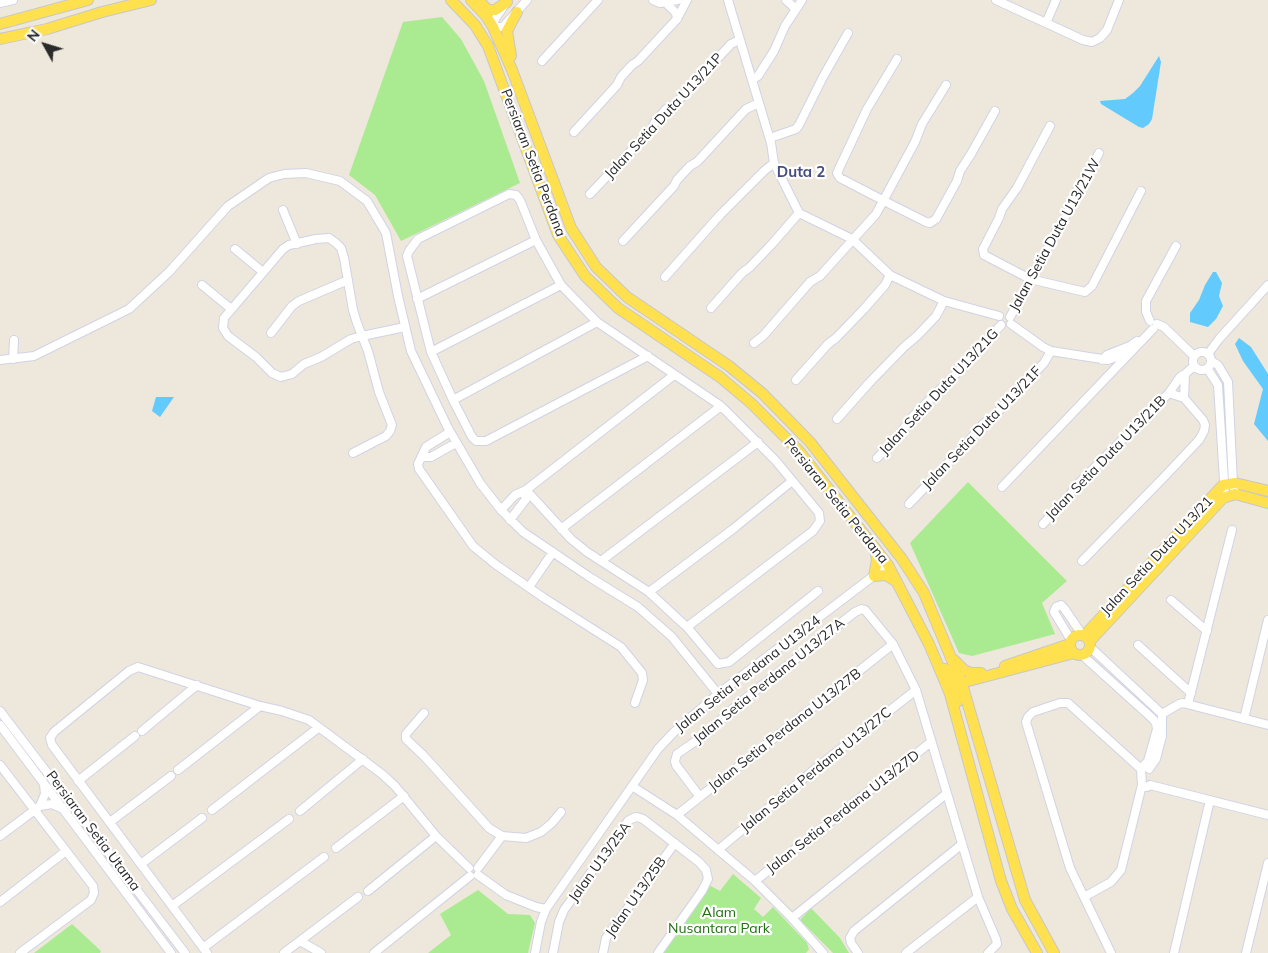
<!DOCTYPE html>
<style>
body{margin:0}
#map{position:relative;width:1268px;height:953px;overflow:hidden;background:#eee7db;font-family:Mulish,sans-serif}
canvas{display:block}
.north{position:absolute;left:20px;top:20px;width:50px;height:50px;-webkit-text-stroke:4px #fff;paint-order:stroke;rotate:309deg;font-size:14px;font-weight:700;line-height:20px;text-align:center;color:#2a2a2a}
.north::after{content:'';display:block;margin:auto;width:18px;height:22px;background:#2a2a2a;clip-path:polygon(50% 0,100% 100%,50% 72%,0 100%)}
</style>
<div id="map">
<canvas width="1268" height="953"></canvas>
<div class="north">N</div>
</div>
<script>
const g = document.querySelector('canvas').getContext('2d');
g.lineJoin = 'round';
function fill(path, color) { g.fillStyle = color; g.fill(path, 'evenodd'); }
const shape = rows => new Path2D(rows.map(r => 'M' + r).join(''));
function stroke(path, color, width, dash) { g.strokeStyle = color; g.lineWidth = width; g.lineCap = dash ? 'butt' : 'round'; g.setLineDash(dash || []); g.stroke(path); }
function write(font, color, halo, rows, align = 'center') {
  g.font = font + ' Mulish,sans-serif'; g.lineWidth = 4.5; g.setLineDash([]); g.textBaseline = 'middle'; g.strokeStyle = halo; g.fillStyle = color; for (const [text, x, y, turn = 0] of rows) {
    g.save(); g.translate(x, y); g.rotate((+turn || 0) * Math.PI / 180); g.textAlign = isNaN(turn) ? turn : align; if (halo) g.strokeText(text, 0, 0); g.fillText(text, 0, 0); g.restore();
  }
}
fill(shape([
 [442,17,461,39,484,81,520,183,401,241,375,195,349,175,403,22],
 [968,482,1067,581,1042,603,1055,634,972,656,959,653,910,543],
 [733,874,761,898,754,909,763,917,773,907,807,943,809,949,806,953,664,953,663,949,709,885,720,891],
 [478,890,508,914,530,915,535,923,528,953,428,953,451,935,440,914],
 [811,908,840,938,849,953,833,953,800,920],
 [72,924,101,951,100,953,34,953]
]), '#aaeb91');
fill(shape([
 [1159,56,1161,62,1152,119,1149,124,1143,128,1139,127,1101,104,1100,101,1125,99,1133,93,1140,86],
 [1213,272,1216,272,1222,283,1219,296,1223,306,1216,319,1208,327,1190,322,1190,313,1199,300,1205,285],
 [1239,338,1251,347,1268,374,1268,441,1254,424,1263,389,1243,361,1235,344],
 [156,397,174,397,160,417,152,411]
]), '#62cafc');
const minor = shape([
 [653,0,660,3,678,0],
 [728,0,771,143,774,163,799,213,852,239,890,275,944,301,999,316],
 [786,0,796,9],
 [996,0,1083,40,1092,42,1100,38,1107,30,1119,0],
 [665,2,676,13,677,19],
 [0,3,13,0],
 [504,6,495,19,493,27,503,27,527,0],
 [1046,23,1056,0],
 [897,59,867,109,837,173,840,178,894,206,926,222,930,223,936,219,957,181,960,171,971,154,995,111],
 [542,61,598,0],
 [752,80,758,76,774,51,785,26,802,0],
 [1050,126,1017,188,1002,209,999,218,983,249,984,255,1030,279,1085,292,1092,286,1141,191],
 [574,132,617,85,621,77,632,65,638,61,677,19,687,0],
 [770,138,796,129,799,125,823,77,848,33],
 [590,194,651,130,655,122,666,109,674,105,731,44,739,40],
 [283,210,297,244],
 [623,241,674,186,677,180,690,166,697,162,746,109,759,103],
 [235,249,263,272],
 [665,277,720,215,764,171,774,163],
 [202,285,230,308],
 [417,299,536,240],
 [711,308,742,273,750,267,772,244,799,213],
 [1010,317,1066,215,1078,188,1088,175,1099,153],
 [1150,321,1146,312,1146,301,1176,246],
 [1011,324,1043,347,1051,351,1108,360,1119,356,1128,355,1153,329],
 [1157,324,1164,327,1194,356],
 [271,333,292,306,299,301,348,280],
 [754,343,763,336,810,282,820,276,876,214,915,142,922,124,946,85],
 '1193 361a9 9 0 1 1 18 0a9 9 0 1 1-18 0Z',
 [431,352,561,285],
 [1208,354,1219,339,1268,285],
 [648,356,486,441,476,441,472,437,453,400,431,352,407,256,409,251,418,239,509,194,516,195,520,200,536,240,561,285,597,322,721,406,776,461,819,513,820,521,813,531,687,627],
 [13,359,14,340],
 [0,360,34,356,129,309,169,272,228,206,269,178,284,174,306,173,340,181,367,201,386,233,398,296,411,351,448,428,480,483,501,510,523,532,591,578,638,607,672,637,718,694],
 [1102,360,1107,355,1130,346,1137,341],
 [1211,361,1218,365,1228,382,1233,483,1235,494],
 [1207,368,1218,385,1225,496],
 [796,380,828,344,836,338,864,309,885,285,890,275],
 [1184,398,1185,374],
 [453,400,597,322],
 [837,419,869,383,904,347,918,335,936,316,944,301],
 [450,432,426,447,418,464,419,469,473,546,495,564,544,598,621,647,642,673,643,680,635,703],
 [353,453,386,436,390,431,392,425,379,392,368,351,362,336,357,323,353,310,344,258,341,248,336,243,329,238,316,239,289,245,283,249,224,318,223,328,228,336,256,357,272,373,281,377,292,374,304,364,321,357,351,339,362,336,405,327],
 [422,457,431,457,456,443],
 [877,458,894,441,914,415,963,367,1001,325],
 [1002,487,1128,355],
 [526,490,674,375],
 [909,504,967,443,983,424,993,417,1044,363,1051,351],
 [501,510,515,495,526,490,571,539,587,552,649,592,678,619,687,627,718,664,729,662,818,591],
 [510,520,526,499,524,492],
 [1043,524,1069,496,1077,485,1169,393,1180,377,1185,374,1194,366],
 [561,529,721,406],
 [601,561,758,442],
 [1082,561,1167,474,1199,440,1204,431,1205,425,1203,420,1184,398,1169,393],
 [529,587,553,552],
 [649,592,733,529,792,481],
 [1171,600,1207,631],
 [1071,640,1054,612,1056,607,1061,605,1064,608,1079,630,1080,635],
 [1138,645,1191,693],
 [1090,647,1162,714,1162,736,1156,759,1149,769],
 [1082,655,1153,719,1156,723,1157,729,1148,761,1141,769,1142,785,1121,870,1111,882,1084,897],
 [1188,704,1232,530],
 [0,711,185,953],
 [424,713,406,734,406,739,424,756,489,828,502,836,526,838,541,832,552,823,561,812],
 [1162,714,1179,704,1183,703,1268,725],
 [1244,719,1268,620],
 [0,725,171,953],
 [142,731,197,685],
 [0,765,93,886,94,893,91,900,20,953],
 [178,770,260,706,282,711,309,720,382,774,395,786,436,836,469,868],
 [78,781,135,736],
 [1142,785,1147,787,1150,785,1268,815],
 [632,786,677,815,755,881,792,918,823,953],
 [700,797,676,765,675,761,677,754,703,736,736,706,855,612,862,609,865,610,893,644,916,690,978,897,996,939,997,944,988,953],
 [40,806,52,804,61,808],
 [212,810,318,728],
 [300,811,363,759],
 [677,815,893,644],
 [110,822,171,776],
 [0,836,40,806,45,794,44,784],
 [336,848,404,796],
 [718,850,815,769,916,690],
 [141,864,202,818],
 [478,868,502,836],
 [478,875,506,895,536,907,546,909],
 [755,881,931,742],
 [368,891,436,836],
 [0,902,66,851],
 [172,906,289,819],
 [792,918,946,794],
 [300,941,321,953],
 [203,948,324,857],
 [207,953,52,745,50,738,54,732,129,671,138,667,260,706],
 [284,953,358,897],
 [374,953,470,876],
 [535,953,541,922,546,909,658,749,674,732,718,694,888,565],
 [553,953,559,922,564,910,628,821,633,818,637,817,643,819,699,862,706,870,708,879,702,891,658,953],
 [603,953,606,938,675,843],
 [858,953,851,943,850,938,854,931,961,845],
 [906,953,978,897],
 [1111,953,1070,868,1026,722,1028,717,1033,712,1060,703,1068,703,1141,769],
 [1174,953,1210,800],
 [1246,953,1268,863]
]);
const major = shape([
 [451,0,475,25,488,46,558,235,585,276,618,308,720,377,752,404,799,451,888,565,929,644,943,677,950,694,1001,881,1012,909,1037,953],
 [471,0,486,16,493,27,512,70,571,228,596,267,627,297,729,366,762,393,810,442,902,559,924,593,962,684,1025,900,1054,953],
 [480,2,488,10,495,10,507,2],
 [0,24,88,0],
 [0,39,47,29,102,12,151,0],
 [511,56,507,31,517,12],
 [875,548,877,560,874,576,886,575,897,582],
 '1070 645a10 10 0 1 1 20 0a10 10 0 1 1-20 0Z',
 [1084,636,1223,485,1235,483,1268,491],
 [1090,641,1223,498,1235,494,1268,503],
 [954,660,964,670,971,673,981,673],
 [1005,666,1070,644],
 [945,669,955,684,957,702],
 [957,684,1074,653]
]);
stroke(minor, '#d0d3e5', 10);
stroke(major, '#c8c8c8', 12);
stroke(minor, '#fff', 8);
stroke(major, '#ffe04f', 10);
write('14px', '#2a2a2a', '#fff', [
 ["Jalan Setia Duta U13/21P",664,116,-47],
 ["Persiaran Setia Perdana",533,163,69],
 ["Jalan Setia Duta U13/21W",1055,235,-61],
 ["Jalan Setia Duta U13/21G",939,392,-47],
 ["Jalan Setia Duta U13/21F",982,428,-46],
 ["Jalan Setia Duta U13/21B",1106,458,-46],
 ["Persiaran Setia Perdana",836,501,51],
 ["Jalan Setia Duta U13/21",1157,556,-47],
 ["Jalan Setia Perdana U13/24",748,674,-38],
 ["Jalan Setia Perdana U13/27A",769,681,-39],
 ["Jalan Setia Perdana U13/27B",785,730,-38],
 ["Jalan Setia Perdana U13/27C",816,770,-39],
 ["Jalan Setia Perdana U13/27D",843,812,-38],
 ["Persiaran Setia Utama",93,831,53],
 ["Jalan U13/25A",600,862,-54],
 ["Jalan U13/25B",636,897,-55]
]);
write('14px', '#207012', '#fff', [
 ["Alam",719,913],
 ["Nusantara Park",719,929]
]);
write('bold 15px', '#464d80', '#fff', [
 ["Duta 2",801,172]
]);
</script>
